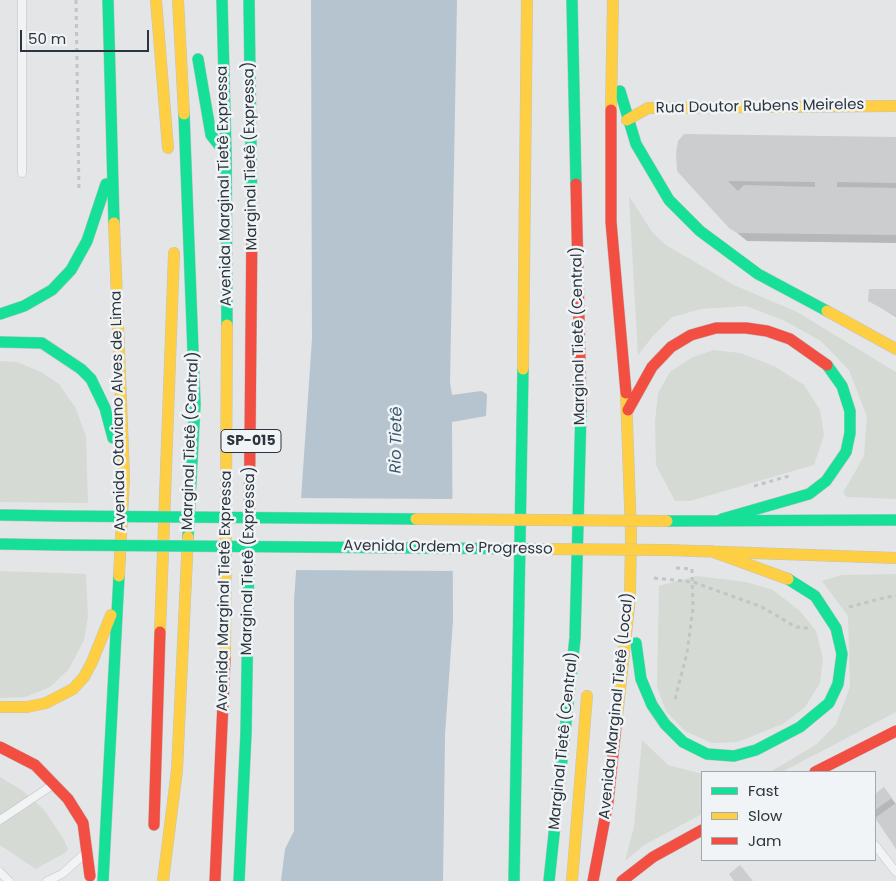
<!DOCTYPE html>
<meta charset="utf-8">
<style>
body{margin:0}
#map{position:relative;width:896px;height:881px;overflow:hidden;background:#e3e5e7;font-family:Poppins,sans-serif}
canvas{display:block}
.legend{position:absolute;left:701px;top:771px;width:175px;height:90px;box-sizing:border-box;background:#f1f4f6;border:1px solid #a2a8ac;margin:0;padding:6px 9px;list-style:none;font-size:15px;color:#2c353e}
.legend li{display:flex;align-items:center;gap:10px;height:25px}
.legend b{width:25px;border:1px solid #a2a8ac}
.scale{position:absolute;left:20px;top:30px;width:129px;height:22px;box-sizing:border-box;border:2px solid #2c353e;border-top:0;padding-left:6px;font-size:15px;line-height:18px;white-space:nowrap;color:#2c353e;-webkit-text-stroke:4px #f1f4f6;paint-order:stroke}
</style>
<div id="map">
<canvas width="896" height="881"></canvas>
<ul class="legend">
<li><b style="height:6px;background:#16e098"></b>Fast</li>
<li><b style="height:6px;background:#ffcf43"></b>Slow</li>
<li><b style="height:6px;background:#f24e42"></b>Jam</li>
</ul>
<div class="scale">50 m</div>
</div>
<script>
const g = document.querySelector('canvas').getContext('2d');
g.lineJoin = 'round';
function fill(path, color) { g.fillStyle = color; g.fill(path, 'evenodd'); }
const shape = rows => new Path2D(rows.map(r => 'M' + r).join(''));
function stroke(path, color, width, dash) { g.strokeStyle = color; g.lineWidth = width; g.lineCap = dash ? 'butt' : 'round'; g.setLineDash(dash || []); g.stroke(path); }
function write(font, color, halo, rows, align = 'center') {
  g.font = font + ' Poppins,sans-serif'; g.lineWidth = 5; g.setLineDash([]); g.textBaseline = 'middle'; g.strokeStyle = halo; g.fillStyle = color; for (const [text, x, y, turn = 0] of rows) {
    g.save(); g.translate(x, y); g.rotate((+turn || 0) * Math.PI / 180); g.textAlign = isNaN(turn) ? turn : align; if (halo) g.strokeText(text, 0, 0); g.fillText(text, 0, 0); g.restore();
  }
}
fill(shape([
 [629,196,652,232,666,245,734,285,797,312,896,372,896,499,847,497,843,493,864,456,867,417,849,370,821,341,783,320,746,306,701,309,672,317,653,336,638,355],
 [713,350,740,353,774,366,804,385,820,410,824,435,814,465,690,501,675,501,656,465,655,422,658,393,670,372,691,358],
 [0,361,17,362,41,372,59,384,75,407,86,436,88,503,0,502],
 [0,571,86,574,88,616,84,640,69,669,50,687,25,697,0,698],
 [896,574,896,712,782,772,770,772,817,744,836,724,850,687,848,616,822,581,842,575],
 [696,576,746,582,773,590,800,611,816,631,823,658,820,683,805,707,783,724,737,742,712,743,685,731,666,711,657,687,659,586],
 [642,740,668,765,702,774,702,814,644,845,625,861,634,827],
 [0,777,23,791,44,810,63,838,68,849,66,852,36,869,0,845]
]), '#d5dad4');
fill(shape([
 [311,0,457,0,450,383,452,395,481,391,487,394,486,416,452,422,453,620,445,735,443,881,281,881,285,849,294,831,294,601,312,339]
]), '#b5c4ce');
fill(shape([
 [298,498,455,499,455,571,293,570]
]), '#e3e5e7');
fill(shape([
 [896,138,896,243,747,241,730,227,678,171],
 [896,290,896,317,870,301],
 [884,789,896,804,896,846,875,817,875,795]
]), '#0003');
fill(shape([
 [684,134,896,137,896,183,837,182,837,187,896,188,896,235,737,233,729,228,677,171,676,153,678,141],
 [728,181,815,182,815,187,744,185,738,191],
 [869,289,896,289,896,316,868,301],
 [884,787,892,798,875,810,875,794],
 [896,803,896,849,875,818],
 [740,865,753,881,734,881,729,874]
]), '#cbcdcf');
const lane = shape([
 [22,0,22,173],
 [0,820,51,786],
 [875,845,896,872],
 [0,872,9,881],
 [47,881,62,874,82,856]
]);
const fast = shape([
 [108,0,114,223],
 [222,0,226,153,227,325],
 [249,0,252,222],
 [572,0,576,184],
 [198,59,211,135,219,145],
 [620,91,636,144,669,200,700,231,758,274,827,311],
 [184,114,195,404,188,537],
 [0,314,24,306,52,290,71,270,87,241,106,184],
 [0,342,42,343,81,369,91,379,105,408,113,438],
 [0,515,61,516],
 [722,519,809,494,826,481,846,452,850,433,850,411,842,386,827,365],
 [667,521,896,520],
 [0,544,61,545],
 [636,643,641,679,652,705,665,724,683,742,707,754,734,756,756,750,800,727,829,703,838,684,842,654,836,628,815,596,788,579],
 [103,881,119,576],
 [239,881,246,733,249,548],
 [514,881,523,369],
 [549,881,575,638,581,410]
]);
const slow = shape([
 [156,0,168,148],
 [178,0,184,114],
 [611,110,613,0],
 [627,120,648,108,896,106],
 [114,223,124,477,119,576],
 [827,311,896,349],
 [523,369,527,0],
 [667,550,896,558],
 [711,551,788,579],
 [160,632,174,253],
 [225,658,227,325],
 [0,707,27,707,46,703,73,689,84,677,92,662,111,615],
 [616,726,630,597,631,534,626,393],
 [163,881,177,770,188,537],
 [572,881,587,696]
]);
const jam = shape([
 [611,110,611,222,626,393],
 [576,184,581,410],
 [628,410,652,367,671,347,691,335,716,328,746,328,767,331,790,339,827,365],
 [249,548,252,222],
 [0,747,35,765,68,799,83,823,90,876],
 [815,772,896,731],
 [154,825,160,632],
 [215,881,225,658],
 [593,881,608,802,616,726],
 [622,881,653,857,702,830]
]);
stroke(lane, '#c1c3c5', 9);
stroke(fast, '#c1c3c5', 12);
stroke(slow, '#c1c3c5', 12);
stroke(jam, '#c1c3c5', 12);
stroke(shape([
 [76,0,79,192],
 [754,486,789,476],
 [654,578,693,582,762,607,796,627,807,628,810,626],
 [849,607,887,597,896,596],
 [675,699,687,653,693,608,692,569]
]), '#c2c4c5', 3, [4, 4]);
stroke(lane, '#f2f3f4', 8);
stroke(fast, '#16e098', 11);
stroke(slow, '#ffcf43', 11);
stroke(jam, '#f24e42', 11);
const fastBridge = shape([
 [61,516,416,519],
 [61,545,542,549]
]);
const slowBridge = shape([
 [416,519,667,521],
 [542,549,667,550]
]);
stroke(fastBridge, '#c0c2c4', 12, []);
stroke(slowBridge, '#c0c2c4', 12, []);
stroke(shape([
 [676,568,692,569]
]), '#c2c4c5', 3, [4, 4]);
stroke(fastBridge, '#16e098', 11);
stroke(slowBridge, '#ffcf43', 11);
for (const [x, y, w] of [
 [251,441,60]
]) { const box = new Path2D(); box.roundRect(x - w / 2, y - 11.5, w, 23, 4); g.fillStyle = '#f1f4f6'; g.fill(box); stroke(box, '#2c353e', 1); }
write('bold 14px', '#2c353e', null, [
 ["SP-015",251,441]
]);
write('15px', '#2c353e', '#f1f4f6', [
 ["Rua Doutor Rubens Meireles",760,107,-1],
 ["Marginal Tietê (Expressa)",251,156,-91],
 ["Avenida Marginal Tietê Expressa",225,186,-91],
 ["Marginal Tietê (Central)",579,336,-91],
 ["Avenida Otaviano Alves de Lima",119,411,-91],
 ["Marginal Tietê (Central)",191,441,-88],
 ["Avenida Ordem e Progresso",448,548,1],
 ["Marginal Tietê (Expressa)",249,561,-89],
 ["Avenida Marginal Tietê Expressa",225,591,-89],
 ["Avenida Marginal Tietê (Local)",617,706,-84],
 ["Marginal Tietê (Central)",564,741,-84]
]);
write('italic 16px', '#3b586e', '#f1f4f6', [
 ["Rio Tietê",397,440,-89]
]);
</script>
